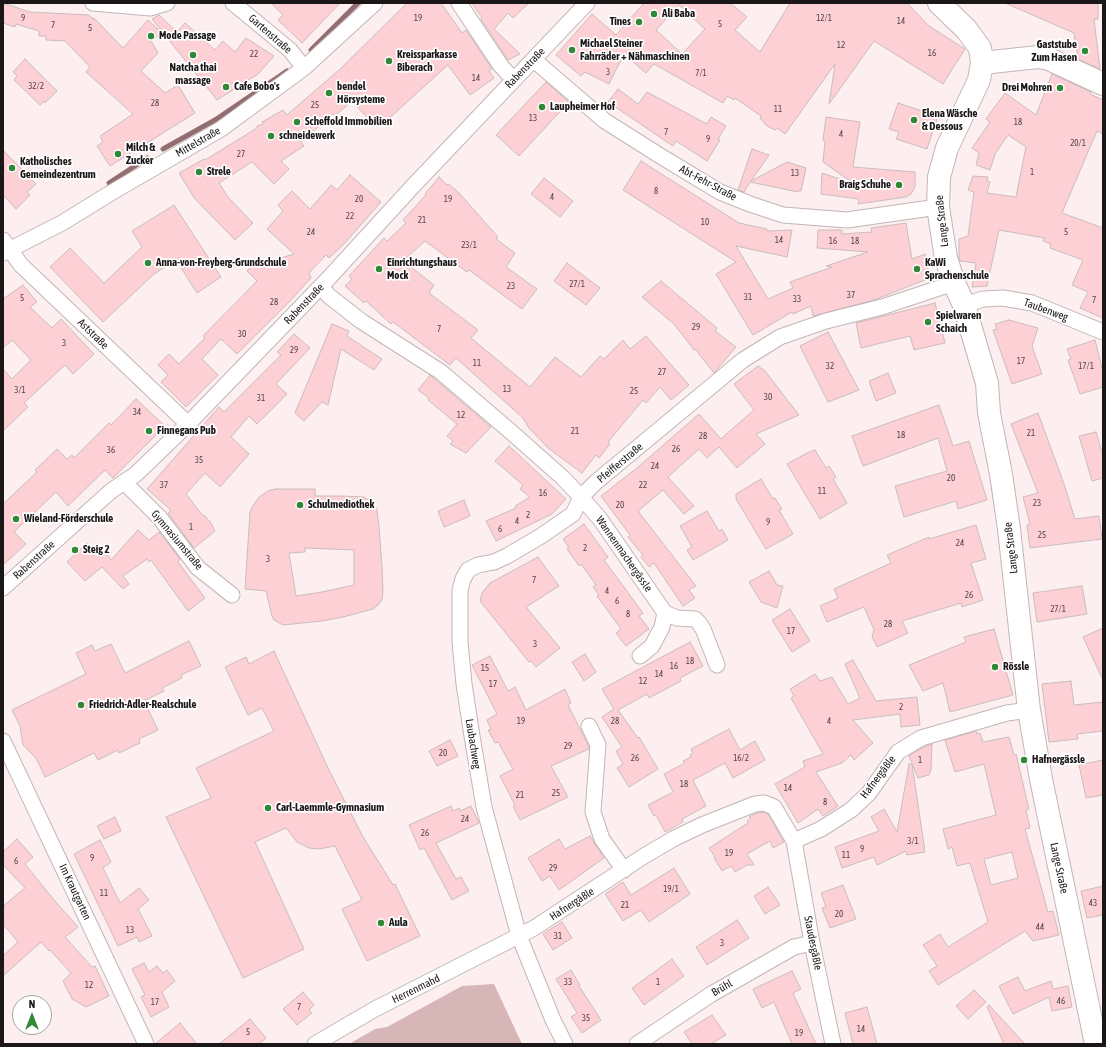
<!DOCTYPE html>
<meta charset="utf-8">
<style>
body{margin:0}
#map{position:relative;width:1106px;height:1047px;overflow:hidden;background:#fdeff0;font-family:"Asap Condensed",sans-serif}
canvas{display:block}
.frame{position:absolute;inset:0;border:4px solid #1b1617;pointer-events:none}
.north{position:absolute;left:12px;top:995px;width:40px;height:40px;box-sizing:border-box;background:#fff;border:1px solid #a4a2a2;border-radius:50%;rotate:0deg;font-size:11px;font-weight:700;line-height:16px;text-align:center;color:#1b1617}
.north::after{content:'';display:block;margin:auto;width:14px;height:18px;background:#308736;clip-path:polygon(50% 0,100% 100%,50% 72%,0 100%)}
</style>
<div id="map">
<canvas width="1106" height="1047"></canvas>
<div class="frame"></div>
<div class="north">N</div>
</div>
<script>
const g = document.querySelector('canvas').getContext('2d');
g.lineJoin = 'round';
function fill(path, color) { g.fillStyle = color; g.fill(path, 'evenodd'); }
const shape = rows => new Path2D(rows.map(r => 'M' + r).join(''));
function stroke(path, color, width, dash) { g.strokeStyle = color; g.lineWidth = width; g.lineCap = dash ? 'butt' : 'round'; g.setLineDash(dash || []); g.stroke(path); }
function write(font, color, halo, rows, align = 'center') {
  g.font = font + ' "Asap Condensed",sans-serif'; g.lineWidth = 3.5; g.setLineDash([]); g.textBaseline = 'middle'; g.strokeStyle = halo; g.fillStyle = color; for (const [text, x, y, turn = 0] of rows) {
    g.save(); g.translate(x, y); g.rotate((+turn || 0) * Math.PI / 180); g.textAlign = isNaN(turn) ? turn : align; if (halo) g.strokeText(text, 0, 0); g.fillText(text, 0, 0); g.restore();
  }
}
fill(shape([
 [494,984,522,1044,349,1044,375,1029,387,1027,462,986]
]), '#d7b6b8');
stroke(shape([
 [311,50,358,3],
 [163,149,215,120,287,71],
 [109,183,147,158]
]), '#936e71', 5);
const building = shape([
 [3,3,30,12,89,15,93,19,94,18,123,48,148,20,162,33,151,41,158,53,141,71,165,93,178,85,195,113,110,166,97,146,103,142,100,136,133,114,86,72,90,67,65,41,46,40,46,36,39,36,39,31,16,24,15,27,3,23,3,3],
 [271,3,340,3,302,43,278,20,283,15,271,3],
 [407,3,441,3,462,33,466,30,492,69,489,71,494,78,470,95,448,65,384,123,381,120,375,126,352,101,335,116,333,114,301,142,304,146,281,161,289,169,274,184,252,162,219,183,228,197,253,223,235,240,195,199,179,173,204,159,205,160,257,128,257,126,263,124,262,122,283,110,287,115,339,70,407,3],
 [472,3,529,3,513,18,508,13,494,29,520,54,508,60,481,19,482,18,472,3],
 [644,3,730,3,747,17,735,30,760,52,790,3,907,3,929,26,965,49,943,84,874,41,829,104,835,64,785,134,777,128,775,130,767,126,760,118,761,116,735,98,734,100,727,96,723,103,654,64,646,73,624,54,609,84,585,72,581,76,556,55,592,14,616,35,644,3],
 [679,5,705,29,682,54,656,30,679,5],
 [1005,3,1098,3,1098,19,1094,19,1100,69,1078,59,1074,33,1005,3],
 [159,15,177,32,185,23,215,50,223,41,235,52,246,38,274,56,258,74,217,100,152,19,159,15],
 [25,59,57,91,45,103,44,101,40,105,14,80,17,76,13,72,25,59],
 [1052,74,1091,92,1090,94,1103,100,1103,134,1097,131,1062,213,1103,228,1103,318,1080,308,1088,292,1072,285,1083,260,1050,248,1051,244,1043,241,1045,238,999,230,987,286,972,287,976,263,960,261,959,256,959,239,968,236,974,192,968,190,973,176,988,177,987,181,990,182,987,193,1016,197,1026,147,1008,135,995,154,990,170,976,165,979,153,972,148,990,122,986,119,1005,93,1036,115,1052,74],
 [546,82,569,102,519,156,496,135,546,82],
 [618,89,638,104,647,92,707,124,711,117,726,126,718,139,720,140,707,161,676,141,673,146,608,102,618,89],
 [898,103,938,116,927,149,896,139,899,132,889,129,898,103],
 [826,117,860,122,853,167,915,172,915,187,911,194,906,197,858,204,859,199,821,194,822,173,854,184,823,162,825,141,823,140,826,117],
 [752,149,769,155,751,181,787,162,806,168,801,191,798,191,798,192,750,182,744,192,738,190,752,149],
 [3,150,36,184,27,192,30,195,16,209,3,195,3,150],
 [641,161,739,223,767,229,767,231,792,230,787,257,736,246,768,299,793,288,790,282,832,267,826,266,868,252,817,248,818,230,842,230,842,234,872,232,871,228,906,223,912,259,925,254,930,278,874,300,813,316,811,306,793,314,792,312,753,335,716,274,736,262,623,190,641,161],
 [350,175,381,202,344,244,329,258,326,255,309,273,311,278,292,299,237,354,221,339,202,359,218,375,186,407,161,382,168,375,158,365,169,354,179,364,205,338,203,336,257,281,247,271,257,261,260,264,294,254,267,229,283,211,278,205,292,191,310,209,331,185,337,190,350,175],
 [439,177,447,185,449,184,460,194,498,237,496,239,515,253,506,267,537,289,522,309,469,270,467,272,425,241,403,261,434,285,429,293,478,330,471,338,530,387,555,357,581,377,600,356,604,359,623,340,630,349,646,336,689,385,671,400,660,387,646,403,643,400,608,442,610,444,599,458,596,455,582,473,548,448,529,428,523,418,456,358,450,365,393,322,391,324,366,301,364,303,345,286,352,279,349,276,384,238,387,241,406,223,403,220,426,195,425,194,439,177],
 [544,178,573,201,560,217,531,194,544,178],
 [174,205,221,277,197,293,176,260,154,274,103,322,50,267,70,248,104,283,142,247,132,231,174,205],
 [567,263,600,288,586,305,554,281,567,263],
 [661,281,717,328,715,331,736,347,714,373,695,349,694,350,674,324,642,297,661,281],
 [23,285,37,302,30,307,52,328,61,319,94,354,73,374,65,365,24,403,28,407,3,431,3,369,12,379,31,360,12,340,3,348,3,299,23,285],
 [935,303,945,343,914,350,910,336,861,348,856,323,935,303],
 [1009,320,1038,328,1032,346,1042,374,1012,384,993,330,997,329,995,324,1009,320],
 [332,324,349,331,347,336,382,359,374,370,341,349,328,405,322,402,304,421,295,413,332,324],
 [828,332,859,390,828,402,800,346,828,332],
 [294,334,310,348,276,384,287,394,257,424,249,416,231,437,249,454,220,487,205,473,186,494,203,516,204,515,211,523,215,531,194,548,168,513,171,510,147,489,219,407,224,412,281,355,277,352,294,334],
 [1095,340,1103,372,1103,387,1080,394,1068,360,1071,359,1067,349,1095,340],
 [758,366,765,371,799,415,756,434,765,444,737,468,719,447,707,458,699,449,668,477,694,506,684,514,663,490,638,511,696,586,689,590,695,598,683,606,654,563,649,567,641,557,643,555,628,537,630,535,601,496,637,468,699,414,721,439,732,429,754,410,734,384,758,366],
 [888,373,896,393,876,401,869,381,888,373],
 [430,375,491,427,466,453,450,444,453,441,447,436,457,424,428,400,429,398,418,390,430,375],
 [136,399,165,426,113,478,105,470,68,506,56,492,14,532,26,544,3,565,3,504,37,472,35,470,57,449,67,459,72,455,74,458,109,423,111,425,136,399],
 [939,405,953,446,969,441,987,500,958,509,956,501,904,517,895,486,947,471,938,438,863,466,852,436,939,405],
 [1038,413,1064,484,1075,519,1099,516,1102,539,1030,548,1027,525,1030,524,1023,497,1038,493,1011,424,1038,413],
 [1096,432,1103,456,1103,478,1092,481,1079,436,1096,432],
 [509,446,566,499,552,514,496,541,486,521,516,508,515,506,530,497,520,489,523,485,495,461,509,446],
 [815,450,826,468,829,466,836,477,833,479,847,503,820,519,787,464,807,453,815,450],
 [761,479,773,499,775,498,782,509,779,510,793,534,766,549,736,499,736,494,761,479],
 [276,489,315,489,315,496,342,496,364,497,374,504,377,510,379,527,382,566,383,591,382,600,378,605,373,609,343,617,322,621,283,625,274,620,272,616,266,591,245,589,250,512,252,507,259,497,270,490,276,489],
 [305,548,354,550,354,585,322,592,296,596,289,553,305,552,305,548],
 [464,500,470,516,444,527,438,511,464,500],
 [707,511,719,531,722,529,728,540,693,560,687,550,692,547,680,526,707,511],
 [584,524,608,557,604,560,643,613,639,616,649,629,626,646,616,633,621,629,597,596,599,595,593,587,596,585,581,564,579,566,567,549,569,548,563,539,584,524],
 [976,525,986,559,971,563,983,600,962,607,961,603,902,621,908,633,877,647,872,637,874,630,864,607,827,622,820,606,838,598,834,589,891,563,887,555,929,537,929,539,976,525],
 [138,530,149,540,159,532,180,559,178,562,205,598,188,611,151,560,149,562,147,559,123,576,129,584,123,589,102,567,85,581,67,562,87,543,100,557,105,551,111,560,138,530],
 [538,557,559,586,526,607,560,648,536,667,531,661,529,662,480,601,482,593,490,583,538,557],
 [769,571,777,585,783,586,777,608,761,602,749,582,769,571],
 [1082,586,1087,614,1037,622,1033,593,1082,586],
 [790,609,810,641,792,652,772,620,790,609],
 [1103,628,1103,680,1083,637,1103,628],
 [994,629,1013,695,950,712,943,683,923,691,909,665,966,642,964,637,994,629],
 [189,641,201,666,181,675,182,678,162,688,164,691,144,701,158,730,139,739,140,743,119,753,118,750,98,760,94,753,45,777,36,758,23,745,20,726,12,710,86,674,76,653,92,645,95,651,111,644,125,673,189,641],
 [690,642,703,666,680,678,681,681,649,698,647,694,618,710,638,738,639,737,658,769,629,787,617,768,623,764,616,751,622,747,602,717,614,709,602,689,690,642],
 [274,651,329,770,362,835,393,885,395,884,420,936,367,961,342,909,362,900,335,846,319,849,309,848,297,842,286,828,255,842,304,949,243,978,166,817,211,798,196,768,274,731,262,708,248,715,225,667,246,657,249,664,274,651],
 [585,654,596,672,584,681,572,662,585,654],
 [490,656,508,691,515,687,526,710,565,689,571,703,568,705,589,747,589,749,551,766,568,797,520,820,513,806,515,805,500,776,513,769,498,742,495,743,488,730,491,729,487,720,497,714,472,665,490,656],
 [853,660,876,701,917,697,920,725,901,727,900,714,853,720,873,743,854,760,851,755,842,763,816,772,838,806,823,816,818,809,798,823,775,784,805,767,803,761,823,754,791,698,794,696,790,689,815,674,820,681,832,677,848,704,860,698,845,664,853,660],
 [1071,681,1074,705,1103,702,1103,731,1077,734,1078,739,1049,742,1042,684,1071,681],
 [729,729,740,750,755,741,765,760,733,778,725,763,693,780,706,806,682,819,683,822,665,832,656,815,654,816,648,805,673,792,664,774,685,763,683,761,691,757,690,755,693,753,691,749,729,729],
 [976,731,977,734,980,733,983,742,1009,737,1014,755,1016,754,1029,809,1026,810,1030,828,1025,829,1048,912,1053,911,1059,935,1033,941,1025,931,938,985,929,971,937,966,923,945,940,934,948,947,988,922,970,863,957,866,952,847,948,849,943,829,996,815,984,764,955,772,945,740,976,731],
 [1012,852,1018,878,991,885,984,859,1012,852],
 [450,740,458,756,437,766,429,751,450,740],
 [932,744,931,770,929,775,918,778,909,756,920,749,932,744],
 [1103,760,1103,795,1086,798,1079,765,1103,760],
 [909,764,912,764,925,852,907,855,906,851,877,865,874,857,842,868,835,847,879,831,871,817,884,809,897,832,909,764],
 [451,806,453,811,459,808,460,811,471,806,479,823,436,843,456,879,461,877,469,891,452,900,424,848,420,850,409,825,451,806],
 [763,812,768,814,784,842,773,848,770,841,747,854,754,865,747,865,735,872,731,866,722,871,714,858,715,857,709,848,748,823,747,821,751,818,749,817,757,813,763,812],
 [115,817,121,831,104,839,97,826,115,817],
 [590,836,604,858,559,890,550,876,542,881,528,858,559,839,565,849,590,836],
 [17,839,33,857,25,864,54,900,78,927,65,937,92,967,95,966,109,996,86,1007,72,999,63,981,71,973,50,950,49,951,41,942,3,976,3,956,18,942,3,924,3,906,25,888,3,865,3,852,17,839],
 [100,840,111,862,103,868,120,903,139,888,149,900,138,909,152,936,139,942,137,937,118,946,74,854,100,840],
 [674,868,690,894,649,922,641,910,623,921,605,894,623,882,631,895,674,868],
 [843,885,856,919,830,928,822,908,826,907,821,893,843,885],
 [1103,886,1103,915,1087,918,1081,891,1103,886],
 [768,887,780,905,765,914,754,896,768,887],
 [737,920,749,938,707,965,696,947,737,920],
 [562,922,572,938,553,950,543,934,562,922],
 [672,959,684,976,644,1005,632,988,672,959],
 [144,963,149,972,157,966,163,973,167,970,175,981,162,992,169,1007,151,1017,141,997,145,995,132,969,144,963],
 [571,970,580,985,579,986,601,1020,582,1033,571,1017,577,1013,556,979,571,970],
 [792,971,801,989,793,993,816,1044,792,1044,774,1002,762,1008,753,989,792,971],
 [1018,977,1025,991,1051,981,1053,989,1068,986,1072,1007,1052,1011,1049,997,1013,1014,999,986,1018,977],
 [974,990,986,1002,968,1019,956,1006,974,990],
 [303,992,314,1005,309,1010,312,1013,297,1025,283,1009,303,992],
 [989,1005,1025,1044,1004,1044,987,1007,989,1005],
 [867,1007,877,1044,853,1044,845,1013,867,1007],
 [712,1015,726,1035,711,1044,692,1044,684,1032,712,1015],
 [250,1019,266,1038,259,1044,219,1044,250,1019],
 [180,1023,197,1044,155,1044,180,1023]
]);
fill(building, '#fcd0d4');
stroke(building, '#cabcbd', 1);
const street = shape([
 [93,3,150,8,167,3],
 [233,3,290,50,304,68],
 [459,3,501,66,514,80],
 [534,60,605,121,662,157,720,192,750,204,783,215,847,220,938,207],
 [3,240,21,265,188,424],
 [3,253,62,223,109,194,221,129,304,68,375,3],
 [321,287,329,296,361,321,441,372,510,431,563,478,581,497,596,482,743,360,780,337,826,321,882,307,954,283],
 [964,305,983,299,1003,298,1032,303,1103,332],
 [124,482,160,518,198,568,232,595],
 [3,588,111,491,136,474,188,424,327,280,414,185,587,3],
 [640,656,652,646,662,627,665,613],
 [589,726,598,745,593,812,602,839,624,870],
 [3,741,146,1044],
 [794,841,812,943,833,1044],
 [315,1044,375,1009,534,928,644,856,673,839,702,825,755,804,764,803,774,807,794,841,821,829,851,810,869,793,898,752,921,738,1007,713,1029,710],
 [565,1044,553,1020,519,936,484,807,472,736,464,684,460,642,460,590,463,579,468,570,478,565,494,562,507,556,541,536,573,514,581,497,600,519,665,613,677,618,695,619,699,623,703,629,717,665],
 [637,1044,710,995,794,947,812,943]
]);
const secondary = shape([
 [939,3,966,29,980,48,982,63,979,80,947,148,939,177,938,207,946,258,954,283,964,305,987,383,989,413,1001,474,1009,529,1029,710,1041,779,1096,1044],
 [982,63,1038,57,1049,59,1103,84]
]);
stroke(street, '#c3b5b6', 17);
stroke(secondary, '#c3b5b6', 24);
stroke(street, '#fff', 15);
stroke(secondary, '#fff', 22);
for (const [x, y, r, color] of [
 [654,14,4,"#308736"],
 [639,22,4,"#308736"],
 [151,36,4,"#308736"],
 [572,50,4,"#308736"],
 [1085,51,4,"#308736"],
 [193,55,4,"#308736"],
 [389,61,4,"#308736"],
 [226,87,4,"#308736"],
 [1060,88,4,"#308736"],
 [329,93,4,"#308736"],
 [542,107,4,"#308736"],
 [914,120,4,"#308736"],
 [297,122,4,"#308736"],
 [271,136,4,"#308736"],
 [118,154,4,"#308736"],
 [12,168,4,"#308736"],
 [199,172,4,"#308736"],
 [899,185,4,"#308736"],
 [148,263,4,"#308736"],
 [379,269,4,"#308736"],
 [917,269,4,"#308736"],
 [928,322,4,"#308736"],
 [149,431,4,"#308736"],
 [300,505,4,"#308736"],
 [16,519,4,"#308736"],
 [75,550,4,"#308736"],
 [995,667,4,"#308736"],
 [81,705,4,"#308736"],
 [1024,760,4,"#308736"],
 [268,808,4,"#308736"],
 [381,923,4,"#308736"]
]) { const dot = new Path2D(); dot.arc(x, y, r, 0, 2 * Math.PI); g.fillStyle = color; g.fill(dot); stroke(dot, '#fff', 1.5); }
write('9px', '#534446', null, [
 ["9",23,18],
 ["19",418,18],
 ["12/1",824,18],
 ["14",901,21],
 ["5",720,24],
 ["7",53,25],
 ["5",90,28],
 ["12",841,45],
 ["16",932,53],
 ["22",254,54],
 ["3",608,72],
 ["7/1",701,73],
 ["14",476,78],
 ["32/2",36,86],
 ["28",155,103],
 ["25",315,105],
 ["11",778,109],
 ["13",533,118],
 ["18",1018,122],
 ["7",666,132],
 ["4",841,134],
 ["9",708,139],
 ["20/1",1078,143],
 ["27",241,154],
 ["1",1032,172],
 ["13",795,173],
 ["8",656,191],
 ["4",552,197],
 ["20",359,199],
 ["19",448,199],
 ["22",350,216],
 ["21",422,220],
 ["10",705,222],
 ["24",311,232],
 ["5",1066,232],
 ["14",779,240],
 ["16",833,241],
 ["18",855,241],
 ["23/1",469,245],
 ["27/1",577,284],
 ["23",511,286],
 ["37",851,295],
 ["31",748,297],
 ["5",22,298],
 ["33",797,299],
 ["7",1094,300],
 ["28",274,302],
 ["29",696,327],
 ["7",439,329],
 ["30",242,334],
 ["3",64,343],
 ["29",294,350],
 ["17",1021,361],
 ["11",477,363],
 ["32",830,366],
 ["17/1",1086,366],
 ["27",662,372],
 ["13",507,389],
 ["3/1",20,390],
 ["25",634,391],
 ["30",768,397],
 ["31",261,398],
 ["34",137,412],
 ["12",461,415],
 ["21",575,431],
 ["21",1031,433],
 ["18",901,435],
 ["28",703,436],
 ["26",676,449],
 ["36",111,450],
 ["35",199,460],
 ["24",655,466],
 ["20",951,478],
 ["37",164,485],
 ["22",643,485],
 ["11",822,491],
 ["16",543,493],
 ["23",1037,503],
 ["20",620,505],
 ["2",528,515],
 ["4",517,521],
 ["9",768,522],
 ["1",191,527],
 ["6",500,529],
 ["25",1042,535],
 ["24",960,543],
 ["2",585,548],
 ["3",268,559],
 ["7",534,580],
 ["4",607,591],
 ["26",969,595],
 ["6",617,601],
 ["27/1",1058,609],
 ["8",628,614],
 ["28",888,624],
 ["17",791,631],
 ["3",535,644],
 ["18",690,661],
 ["16",674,666],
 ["15",485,668],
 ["14",659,674],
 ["12",643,681],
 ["17",493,684],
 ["2",901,707],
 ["19",521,721],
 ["28",615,721],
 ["4",829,721],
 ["29",568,746],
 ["20",443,753],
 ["26",635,758],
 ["16/2",741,758],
 ["1",920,760],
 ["18",684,784],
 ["14",788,788],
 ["25",556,793],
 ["21",520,795],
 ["8",825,802],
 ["24",465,819],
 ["26",425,833],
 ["3/1",913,841],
 ["9",862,849],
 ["19",729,853],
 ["11",846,855],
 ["9",92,858],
 ["6",16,861],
 ["29",553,868],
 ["19/1",671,889],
 ["11",104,893],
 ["43",1093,903],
 ["21",625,905],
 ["20",839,914],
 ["44",1040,927],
 ["13",130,930],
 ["31",558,936],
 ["3",722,943],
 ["33",568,982],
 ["1",658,982],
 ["12",89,985],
 ["46",1061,1001],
 ["17",155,1002],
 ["7",299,1007],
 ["35",586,1018],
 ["14",861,1029],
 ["5",248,1032],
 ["19",799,1033]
]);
write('bold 11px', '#1b1617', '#fff', [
 ["Ali Baba",662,14],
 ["Tines",631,22,"right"],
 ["Mode Passage",159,36],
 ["Michael Steiner",580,44],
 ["Fahrräder + Nähmaschinen",580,57],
 ["Gaststube",1077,45,"right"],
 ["Zum Hasen",1077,58,"right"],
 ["Kreissparkasse",397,55],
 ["Biberach",397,68],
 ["Natcha thai",193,68,"center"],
 ["massage",193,81,"center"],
 ["Cafe Bobo's",234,87],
 ["bendel",337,87],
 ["Hörsysteme",337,100],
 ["Drei Mohren",1052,88,"right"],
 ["Laupheimer Hof",550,107],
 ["Elena Wäsche",922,114],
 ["& Dessous",922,127],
 ["Scheffold Immobilien",305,122],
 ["schneidewerk",279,136],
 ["Milch &",126,148],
 ["Zucker",126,161],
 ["Katholisches",20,162],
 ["Gemeindezentrum",20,175],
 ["Strele",207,172],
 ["Braig Schuhe",891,185,"right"],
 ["Anna-von-Freyberg-Grundschule",156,263],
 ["Einrichtungshaus",387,263],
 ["Mock",387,276],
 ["KaWi",925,263],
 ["Sprachenschule",925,276],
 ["Spielwaren",936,316],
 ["Schaich",936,329],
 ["Finnegans Pub",157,431],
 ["Schulmediothek",308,505],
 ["Wieland-Förderschule",24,519],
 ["Steig 2",83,550],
 ["Rössle",1003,667],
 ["Friedrich-Adler-Realschule",89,705],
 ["Hafnergässle",1032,760],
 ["Carl-Laemmle-Gymnasium",276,808],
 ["Aula",389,923]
], 'left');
write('11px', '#1b1617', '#fff', [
 ["Gartenstraße",270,34,41],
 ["Rabenstraße",525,68,-46],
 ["Mittelstraße",198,142,-30],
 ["Abt-Fehr-Straße",708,183,28],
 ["Lange Straße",942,221,-96],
 ["Rabenstraße",304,304,-46],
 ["Taubenweg",1046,310,20],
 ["Aststraße",93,334,44],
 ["Pfeifferstraße",620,463,-40],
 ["Gymnasiumstraße",177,540,50],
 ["Lange Straße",1011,548,-97],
 ["Wannenmachergässle",624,554,55],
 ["Rabenstraße",34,560,-42],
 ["Laubachweg",473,744,81],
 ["Hafnergäßle",878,777,-53],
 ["Lange Straße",1059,868,78],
 ["Im Krautgarten",75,892,65],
 ["Hafnergäßle",572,904,-33],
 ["Staudesgäßle",813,943,79],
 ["Brühl",722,988,-30],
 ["Herrenmahd",416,989,-26]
]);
</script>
